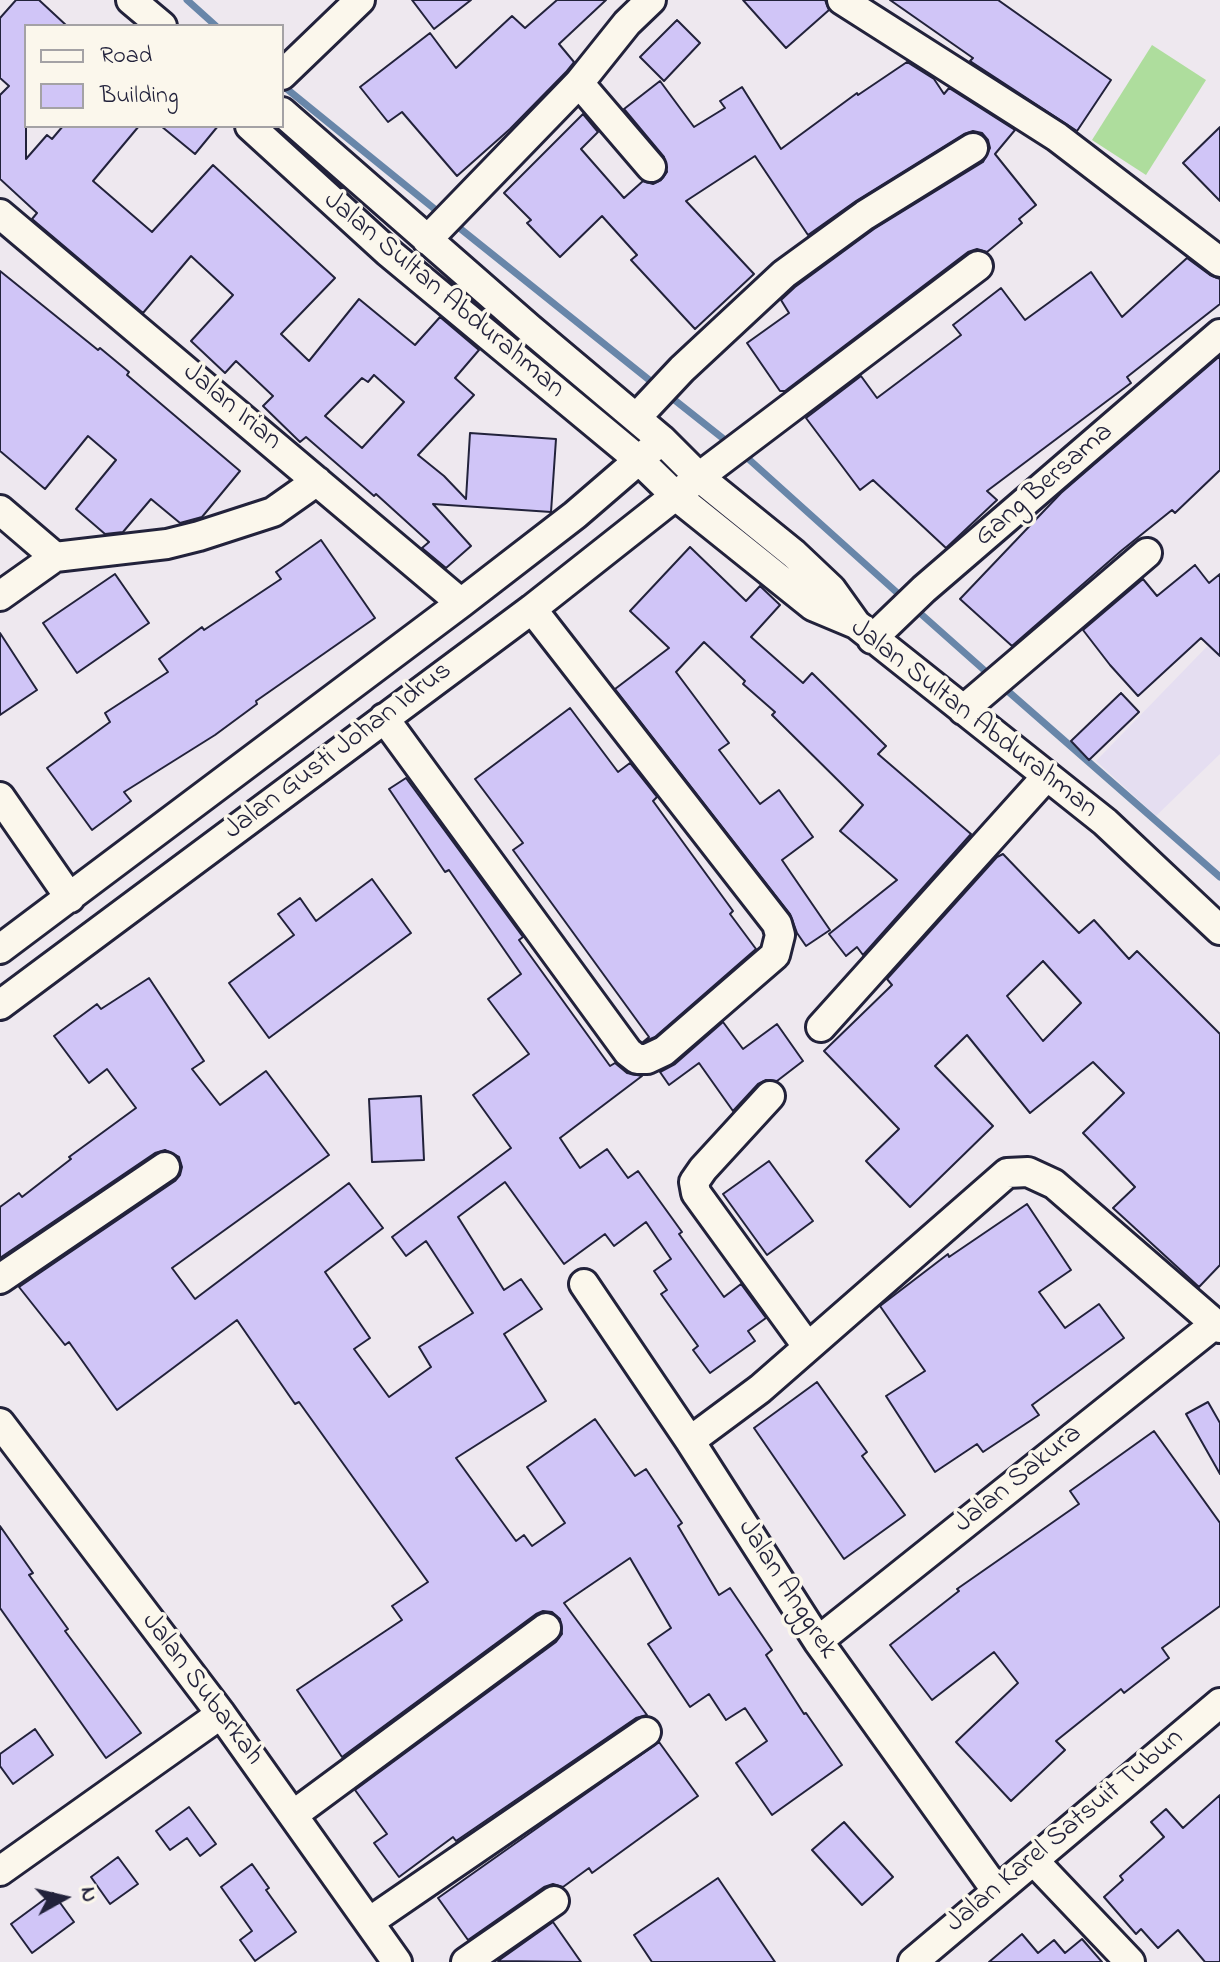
<!DOCTYPE html>
<style>
body{margin:0}
#map{position:relative;width:1220px;height:1962px;overflow:hidden;background:#eee8ef;font-family:"Indie Flower",sans-serif}
canvas{display:block}
.legend{position:absolute;left:24px;top:24px;width:260px;height:104px;box-sizing:border-box;background:#fbf7ec;border:2px solid #a4a2a5;margin:0;padding:10px 14px;list-style:none;font-size:24px;color:#22223b}
.legend li{display:flex;align-items:center;gap:16px;height:40px}
.legend b{width:40px;border:2px solid #a4a2a5}
.north{position:absolute;left:24px;top:1858px;width:80px;height:80px;-webkit-text-stroke:6px #fbf7ec;paint-order:stroke;rotate:82deg;font-size:22px;font-weight:700;line-height:32px;text-align:center;color:#22223b}
.north::after{content:'';display:block;margin:auto;width:28px;height:36px;background:#22223b;clip-path:polygon(50% 0,100% 100%,50% 72%,0 100%)}
</style>
<div id="map">
<canvas width="1220" height="1962"></canvas>
<ul class="legend">
<li><b style="height:10px;background:#fbf7ec"></b>Road</li>
<li><b style="height:22px;background:#d0c5f7"></b>Building</li>
</ul>
<div class="north">N</div>
</div>
<script>
const g = document.querySelector('canvas').getContext('2d');
g.lineJoin = 'round';
function fill(path, color) { g.fillStyle = color; g.fill(path, 'evenodd'); }
const shape = rows => new Path2D(rows.map(r => 'M' + r).join(''));
function stroke(path, color, width, dash) { g.strokeStyle = color; g.lineWidth = width; g.lineCap = dash ? 'butt' : 'round'; g.setLineDash(dash || []); g.stroke(path); }
function write(font, color, halo, rows, align = 'center') {
  g.font = font + ' "Indie Flower",sans-serif'; g.lineWidth = 7; g.setLineDash([]); g.textBaseline = 'middle'; g.strokeStyle = halo; g.fillStyle = color; for (const [text, x, y, turn = 0] of rows) {
    g.save(); g.translate(x, y); g.rotate((+turn || 0) * Math.PI / 180); g.textAlign = isNaN(turn) ? turn : align; if (halo) g.strokeText(text, 0, 0); g.fillText(text, 0, 0); g.restore();
  }
}
fill(shape([
 [1220,633,1220,754,1156,816,1096,761]
]), '#e5def1');
fill(shape([
 [1152,45,1206,80,1146,175,1092,140]
]), '#aedd9d');
stroke(shape([
 [187,0,216,26],
 [282,85,442,215],
 [452,222,658,387],
 [667,394,730,444],
 [743,454,903,598],
 [912,606,993,678],
 [1002,686,1220,877]
]), '#6886a9', 7);
const building = shape([
 [16,0,39,0,67,26,26,26,26,159,47,135,52,139,63,126,139,126,93,181,152,232,213,165,335,278,281,334,309,361,359,299,415,345,440,317,479,350,455,378,474,395,418,455,444,476,466,499,470,433,556,439,551,512,433,504,471,546,446,568,422,548,429,542,376,494,374,496,306,437,300,442,263,406,273,396,236,361,225,373,191,341,233,295,191,256,143,313,32,219,37,213,0,179,0,95,9,86,0,78,0,18,16,0],
 [374,375,404,402,362,448,325,416,362,378,368,382,374,375],
 [412,0,471,0,434,29,412,0],
 [557,0,606,0,559,44,574,62,566,72,510,129,457,176,402,112,388,122,360,87,430,33,456,68,512,16,525,28,557,0],
 [743,0,825,0,829,10,786,48,743,0],
 [890,0,998,0,1111,80,1077,131,970,61,973,58,890,0],
 [677,20,700,43,664,81,640,57,677,20],
 [907,62,934,79,944,94,949,88,1015,130,995,154,1036,205,1019,219,1022,223,987,252,977,249,968,252,785,391,780,391,747,343,789,313,781,300,795,287,874,229,983,162,990,148,988,140,982,133,973,131,964,134,856,201,808,235,755,156,686,201,754,274,695,329,631,260,637,255,602,216,560,257,527,223,531,220,504,193,583,114,598,132,581,149,624,198,643,181,653,184,661,180,667,172,664,157,624,109,660,81,694,127,725,108,720,101,742,87,781,149,857,93,858,95,907,62],
 [161,126,218,126,195,154,161,126],
 [1220,127,1220,201,1183,163,1220,127],
 [1187,258,1210,275,1220,279,1220,304,1127,377,1131,383,987,491,997,500,946,548,873,480,860,490,806,418,861,376,877,398,961,335,953,325,1001,288,1025,320,1091,272,1122,317,1187,258],
 [0,271,98,350,100,348,129,372,127,375,240,471,202,517,180,523,151,499,123,532,105,534,76,509,116,460,88,436,45,489,0,451,0,271],
 [1220,356,1220,470,1175,513,1172,510,1121,551,1012,646,960,599,1061,493,1220,356],
 [321,540,375,618,256,701,257,704,215,735,124,792,131,801,92,830,47,768,110,722,105,713,168,672,159,659,202,627,204,630,281,579,276,572,321,540],
 [690,547,746,601,760,586,780,605,751,637,803,683,812,673,886,746,878,754,971,834,863,955,857,947,846,956,829,934,897,880,840,831,863,805,772,715,775,712,743,684,745,681,704,642,676,672,729,743,719,750,760,804,779,790,813,837,782,860,830,930,806,946,797,933,790,914,615,689,669,648,630,611,690,547],
 [1195,565,1209,583,1220,574,1220,656,1201,638,1138,696,1110,665,1083,630,1143,579,1157,596,1195,565],
 [115,574,149,623,77,673,43,623,115,574],
 [0,633,37,690,0,715,0,633],
 [1121,693,1139,712,1089,760,1071,741,1121,693],
 [570,708,618,772,630,763,657,797,653,801,733,911,730,914,756,949,655,1037,643,1042,649,1037,513,850,523,843,475,779,570,708],
 [406,778,523,937,519,940,610,1066,615,1063,627,1073,642,1076,560,1138,580,1168,607,1149,628,1178,638,1171,682,1232,679,1234,724,1297,741,1284,766,1318,748,1331,755,1341,710,1373,693,1350,698,1346,661,1294,667,1290,654,1271,671,1259,646,1222,614,1246,605,1234,564,1264,505,1182,458,1217,504,1290,521,1279,542,1309,504,1334,546,1401,456,1458,516,1541,524,1535,532,1546,565,1523,527,1467,595,1419,635,1476,646,1469,682,1523,678,1526,719,1595,730,1588,772,1650,766,1655,804,1714,806,1713,842,1765,772,1815,736,1763,767,1741,745,1708,726,1720,709,1694,690,1707,648,1644,671,1628,630,1558,564,1603,647,1715,636,1718,456,1841,453,1837,399,1877,374,1843,387,1834,355,1790,556,1642,562,1634,560,1619,552,1612,543,1611,536,1614,342,1757,297,1690,402,1620,392,1606,428,1582,299,1402,295,1404,237,1320,117,1410,69,1342,65,1345,19,1287,175,1181,180,1175,182,1167,179,1157,165,1150,155,1153,0,1258,0,1207,19,1193,22,1197,71,1159,69,1157,136,1108,107,1069,89,1083,54,1036,97,1004,101,1009,149,978,204,1061,192,1069,220,1105,266,1071,329,1155,172,1268,195,1299,349,1183,383,1228,325,1272,370,1338,354,1349,389,1397,431,1367,419,1347,473,1313,426,1241,406,1256,392,1237,511,1148,473,1095,529,1054,488,999,521,974,449,870,445,872,389,789,406,778],
 [1003,854,1079,933,1094,920,1129,959,1137,951,1220,1034,1220,1265,1199,1287,1113,1208,1135,1187,1083,1133,1124,1093,1093,1062,1030,1113,967,1035,935,1066,993,1126,910,1207,866,1161,899,1129,824,1051,892,985,887,979,997,857,1003,854],
 [1043,961,1081,1003,1043,1041,1007,996,1043,961],
 [372,879,411,933,269,1038,229,983,294,935,278,914,300,898,316,921,372,879],
 [723,1022,743,1049,777,1024,803,1061,777,1081,766,1080,758,1084,733,1111,699,1063,669,1085,660,1072,675,1064,723,1022],
 [421,1096,424,1160,372,1162,369,1099,421,1096],
 [769,1161,813,1221,767,1255,723,1194,769,1161],
 [1027,1204,1071,1270,1039,1292,1065,1328,1099,1304,1124,1338,1032,1405,1039,1415,983,1452,977,1444,935,1472,886,1396,925,1371,880,1306,948,1254,949,1257,1027,1204],
 [817,1382,867,1452,862,1456,905,1515,844,1559,754,1428,817,1382],
 [1208,1402,1220,1423,1220,1474,1186,1414,1208,1402],
 [1154,1431,1220,1523,1220,1606,1162,1648,1169,1658,1124,1693,1121,1689,1056,1741,1065,1750,1011,1801,956,1742,1018,1683,994,1652,932,1700,890,1645,959,1591,957,1589,1079,1504,1070,1491,1154,1431],
 [0,1526,33,1573,29,1575,68,1629,65,1631,141,1733,106,1758,0,1608,0,1526],
 [35,1729,53,1755,13,1784,0,1766,0,1754,35,1729],
 [659,1742,698,1796,592,1873,589,1868,563,1887,553,1884,544,1887,468,1940,438,1898,659,1742],
 [1220,1795,1220,1962,1205,1962,1178,1930,1158,1948,1141,1929,1136,1934,1104,1897,1123,1880,1120,1876,1164,1837,1151,1822,1166,1809,1183,1828,1220,1795],
 [189,1807,216,1844,200,1856,187,1838,170,1850,156,1831,189,1807],
 [844,1822,893,1877,862,1905,812,1850,844,1822],
 [118,1857,138,1884,110,1904,91,1877,118,1857],
 [252,1864,269,1888,266,1890,296,1932,255,1961,240,1940,252,1931,221,1887,252,1864],
 [718,1878,775,1962,652,1962,634,1935,718,1878],
 [53,1893,74,1922,32,1953,11,1924,53,1893],
 [553,1922,581,1962,498,1961,553,1922],
 [1022,1934,1038,1953,1054,1940,1065,1953,1082,1939,1102,1962,989,1962,1022,1934]
]);
fill(building, '#d0c5f7');
stroke(building, '#22223b', 2);
const minor = shape([
 [131,0,162,26],
 [842,0,1057,137,1220,262],
 [282,75,360,0],
 [579,83,651,167],
 [282,112,529,328,662,440,699,477,794,554,831,589,856,624],
 [250,126,388,252,640,461,676,496,813,606,856,624,1105,822,1220,930],
 [0,214,461,603],
 [427,240,579,83,627,23,651,0],
 [636,418,682,369,784,274,865,215,973,148],
 [0,510,55,557],
 [0,596,55,557,167,544,199,536,273,512,317,481],
 [872,639,924,589,1220,334],
 [963,710,1147,553],
 [384,718,628,1052,637,1059,647,1059,664,1051,775,955,780,935,777,924,532,609],
 [0,797,70,898],
 [0,949,461,603,575,515,662,440],
 [0,1005,532,609,699,477,978,266],
 [821,1027,1046,777],
 [770,1096,703,1169,694,1182,696,1193,807,1346],
 [0,1279,165,1167],
 [584,1284,690,1441,818,1641,996,1890],
 [0,1423,221,1714,397,1962],
 [690,1441,760,1389,1007,1173,1028,1172,1054,1184,1220,1328],
 [818,1641,1215,1324],
 [293,1815,546,1628],
 [1034,1861,1130,1962],
 [0,1871,221,1714],
 [369,1922,646,1732],
 [466,1962,554,1901],
 [913,1962,1220,1703]
]);
stroke(minor, '#22223b', 34);
stroke(minor, '#fbf7ec', 28);
write('28px', '#22223b', '#fbf7ec', [
 ["Jalan Sultan Abdurahman",443,296,40],
 ["Jalan Irian",231,408,40],
 ["Gang Bersama",1045,486,-41],
 ["Jalan Sultan Abdurahman",973,720,38],
 ["Jalan Gusti Johan Idrus",339,752,-37],
 ["Jalan Sakura",1019,1480,-39],
 ["Jalan Anggrek",786,1590,57],
 ["Jalan Subarkah",201,1690,53],
 ["Jalan Karel Satsuit Tubun",1066,1832,-40]
]);
</script>
